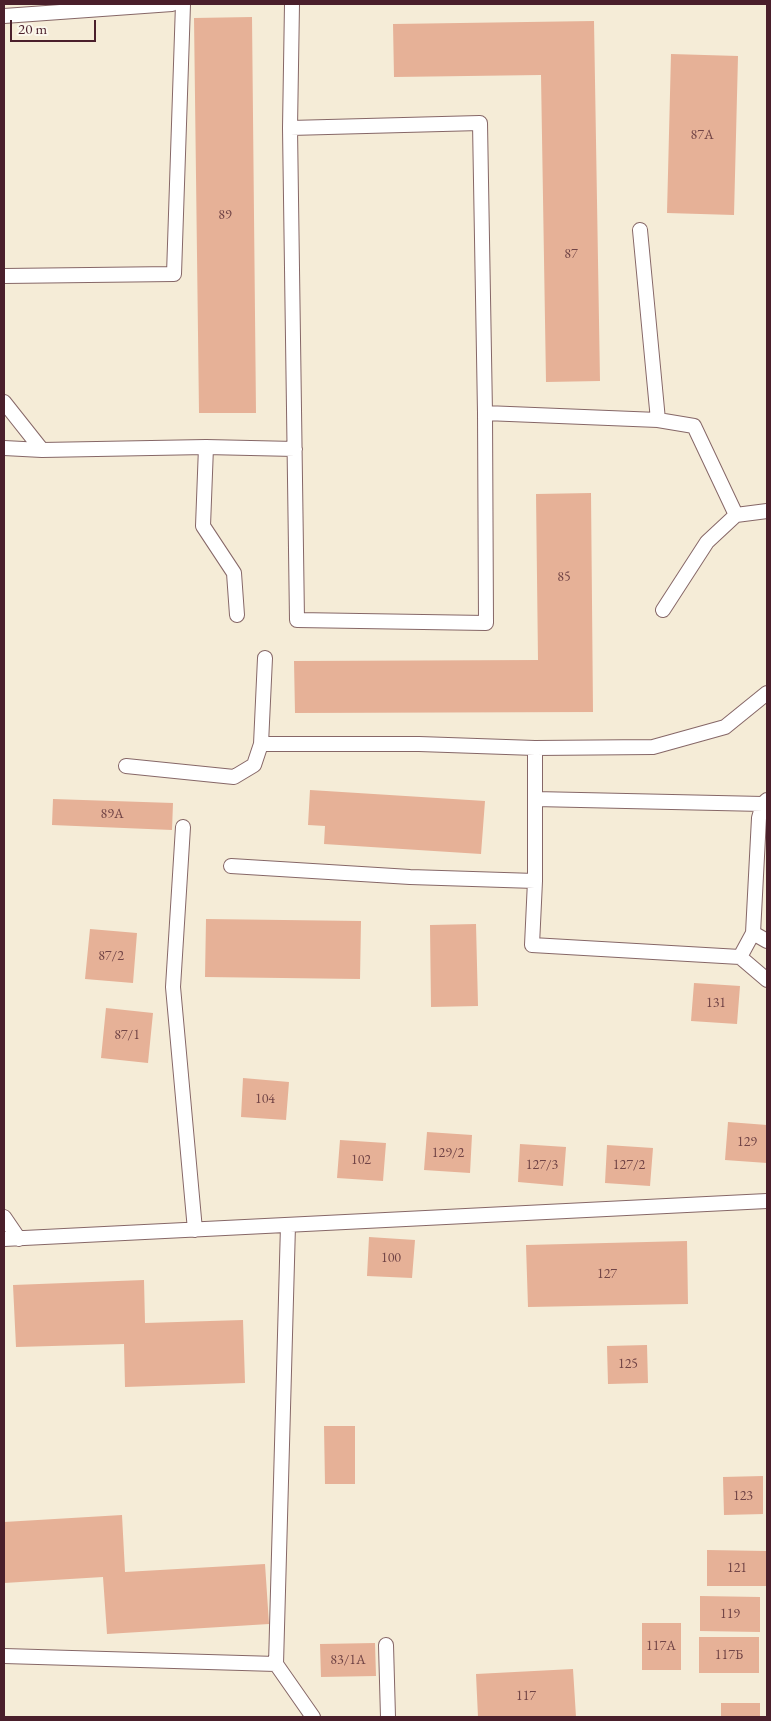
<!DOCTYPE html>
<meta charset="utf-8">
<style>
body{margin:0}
#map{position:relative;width:771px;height:1721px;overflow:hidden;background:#f5ecd7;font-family:"EB Garamond",serif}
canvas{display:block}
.frame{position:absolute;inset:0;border:5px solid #4a1f2b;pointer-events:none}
.scale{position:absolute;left:10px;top:20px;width:86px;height:22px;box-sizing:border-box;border:2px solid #4a1f2b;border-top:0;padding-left:6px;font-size:15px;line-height:18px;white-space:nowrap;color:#4a1f2b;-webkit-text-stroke:4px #fbf7ec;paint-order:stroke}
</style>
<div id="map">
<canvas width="771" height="1721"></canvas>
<div class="frame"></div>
<div class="scale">20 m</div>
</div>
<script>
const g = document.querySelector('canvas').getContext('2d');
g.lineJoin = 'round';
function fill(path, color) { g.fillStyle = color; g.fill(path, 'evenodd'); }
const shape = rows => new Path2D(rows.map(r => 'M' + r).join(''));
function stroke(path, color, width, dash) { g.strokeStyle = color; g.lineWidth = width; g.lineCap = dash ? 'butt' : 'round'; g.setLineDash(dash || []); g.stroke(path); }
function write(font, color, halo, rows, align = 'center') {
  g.font = font + ' "EB Garamond",serif'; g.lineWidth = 4; g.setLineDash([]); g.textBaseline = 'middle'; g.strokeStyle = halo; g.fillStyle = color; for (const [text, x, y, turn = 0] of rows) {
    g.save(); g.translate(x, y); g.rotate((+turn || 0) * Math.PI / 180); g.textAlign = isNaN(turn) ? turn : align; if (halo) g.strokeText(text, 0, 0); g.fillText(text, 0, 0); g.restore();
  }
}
fill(shape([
 [252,17,256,413,199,413,194,18],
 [594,21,600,381,546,382,541,75,394,77,393,24],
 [671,54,738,56,734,215,667,213],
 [591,493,593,712,295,713,294,661,538,660,536,494],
 [310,790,485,801,481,854,324,844,325,826,308,825],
 [53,799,173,803,172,830,52,825],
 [206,919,361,921,360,979,205,977],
 [476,924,478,1006,431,1007,430,925],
 [90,929,137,933,133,983,85,979],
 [694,983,740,986,737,1024,691,1021],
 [106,1008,153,1013,148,1063,101,1058],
 [243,1078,289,1082,286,1120,241,1117],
 [728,1122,767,1125,767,1163,725,1160],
 [427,1132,472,1135,470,1173,424,1170],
 [340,1140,386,1143,383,1181,337,1178],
 [520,1144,566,1147,563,1186,518,1182],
 [607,1145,653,1148,650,1186,605,1183],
 [369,1237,415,1240,412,1278,367,1276],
 [687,1241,688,1304,528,1307,526,1245],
 [144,1280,145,1323,243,1320,245,1383,125,1387,124,1344,16,1347,13,1285],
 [647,1345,648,1383,608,1384,607,1346],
 [324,1426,355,1426,355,1484,325,1484],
 [763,1476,763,1514,724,1515,723,1477],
 [122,1515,125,1572,265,1564,269,1624,107,1634,103,1577,4,1583,4,1522],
 [707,1550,767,1551,767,1586,707,1586],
 [700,1596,760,1597,760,1632,700,1631],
 [642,1623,681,1623,681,1670,642,1670],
 [699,1637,759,1637,759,1673,699,1673],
 [375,1643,376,1676,321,1677,320,1644],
 [573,1669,576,1717,478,1717,476,1674],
 [721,1703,760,1703,760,1717,721,1717]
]), '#e6b197');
const service = shape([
 [292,4,290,128,297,620,486,623,485,413,658,420,694,426,736,515,767,511],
 [4,16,172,4],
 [290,128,480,123,485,413],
 [640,230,658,420],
 [4,276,174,274,183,4],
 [4,402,42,450,206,447,203,526,234,573,237,615],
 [206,447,295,449],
 [4,448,42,450],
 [663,610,707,542,736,515],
 [265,658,261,744,419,744,535,748,653,747,725,727,767,693],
 [126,766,234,777,254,765,261,744],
 [535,799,763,804],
 [767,800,763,804,759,818,753,933,767,941],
 [183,827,173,987,195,1230],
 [231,866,410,877,535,881,532,945,740,957,767,980],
 [535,881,535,748],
 [740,957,753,933],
 [4,1217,19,1239],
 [4,1239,767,1201],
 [386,1645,388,1717],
 [4,1656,276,1664,313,1717],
 [276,1664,288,1225]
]);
stroke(service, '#866767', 16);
stroke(service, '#fff', 14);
write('14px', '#714446', null, [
 ["87А",702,135],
 ["89",225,215],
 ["87",571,254],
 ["85",564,577],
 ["89А",112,814],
 ["87/2",111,956],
 ["131",716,1003],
 ["87/1",127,1035],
 ["104",265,1099],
 ["129",747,1142],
 ["129/2",448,1153],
 ["102",361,1160],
 ["127/3",542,1165],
 ["127/2",629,1165],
 ["100",391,1258],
 ["127",607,1274],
 ["125",628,1364],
 ["123",743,1496],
 ["121",737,1568],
 ["119",730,1614],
 ["117А",661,1646],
 ["117Б",729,1655],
 ["83/1А",348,1660],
 ["117",526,1696]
]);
</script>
